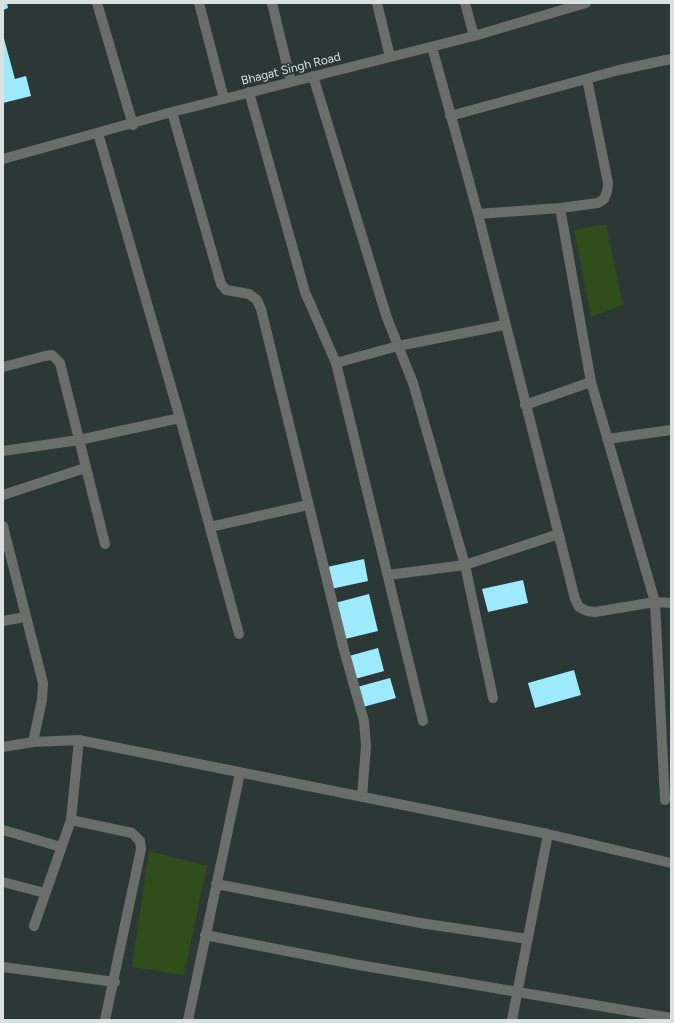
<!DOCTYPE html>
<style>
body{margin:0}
#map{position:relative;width:674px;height:1023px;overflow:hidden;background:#2c3836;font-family:Figtree,sans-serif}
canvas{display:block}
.frame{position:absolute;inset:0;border:4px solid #dae1e1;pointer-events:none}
</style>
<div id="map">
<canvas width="674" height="1023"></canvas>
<div class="frame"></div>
</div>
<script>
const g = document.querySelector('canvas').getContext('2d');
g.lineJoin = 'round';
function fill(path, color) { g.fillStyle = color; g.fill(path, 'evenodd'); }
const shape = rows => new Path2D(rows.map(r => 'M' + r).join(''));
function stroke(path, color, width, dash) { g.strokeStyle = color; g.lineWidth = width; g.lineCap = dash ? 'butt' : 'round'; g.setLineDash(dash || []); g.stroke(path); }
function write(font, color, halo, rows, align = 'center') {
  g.font = font + ' Figtree,sans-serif'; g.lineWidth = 4; g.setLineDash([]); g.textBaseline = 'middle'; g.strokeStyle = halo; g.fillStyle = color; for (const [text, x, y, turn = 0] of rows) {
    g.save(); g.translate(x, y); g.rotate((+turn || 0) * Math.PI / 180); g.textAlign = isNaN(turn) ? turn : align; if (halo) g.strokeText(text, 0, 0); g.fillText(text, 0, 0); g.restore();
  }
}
fill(shape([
 [606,224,623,305,591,317,574,230],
 [149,851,207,866,184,975,132,967]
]), '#304d1b');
fill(shape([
 [3,3,7,3,8,8,3,10],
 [3,35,15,79,26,76,31,96,3,103],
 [364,559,368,581,331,589,327,567],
 [523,580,528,603,488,612,482,589],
 [369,594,378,631,345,639,335,603],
 [378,648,384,671,355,679,349,656],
 [574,670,581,695,535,708,528,683],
 [390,678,396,698,363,707,357,687]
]), '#9de9fd');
stroke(shape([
 [97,3,133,125],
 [199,3,224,99],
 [272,3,291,82],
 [377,3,390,57],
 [465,3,474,36],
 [432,47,478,214,575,599,579,607,587,611,595,612,655,602,671,603],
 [313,76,387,318,413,383,465,565,493,698],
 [249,92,305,292,336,363,423,721],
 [172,112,221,284,226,290,249,294,257,300,261,309,344,650,364,721,366,746,362,797],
 [450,116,619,70,671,59],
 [98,133,180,418,239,634],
 [3,159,172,112,474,36,586,3],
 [560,208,591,382,655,602,665,800],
 [478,214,560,208,598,203,604,199,607,192,608,183,587,79],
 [336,363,398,346,504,325],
 [3,367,45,356,52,355,60,363,105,544],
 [525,405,591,382],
 [607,439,671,430],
 [3,451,79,440,180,418],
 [3,495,85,468],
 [3,526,43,683,42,700,33,742],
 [210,527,308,505],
 [388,575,465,565,559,534],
 [3,621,25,617],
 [3,747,33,742,79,740],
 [71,820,132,833,140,841,141,849,105,1020],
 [3,830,61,847],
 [3,882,45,893],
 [216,884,420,923,528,939],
 [34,926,71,820,79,740,548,834,671,863],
 [205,935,353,964,671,1018],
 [3,967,115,982],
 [188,1020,240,773],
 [512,1020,548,834]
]), '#696e6b', 10);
write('12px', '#dae1e1', '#2c3836', [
 ["Bhagat Singh Road",291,69,-14]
]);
</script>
